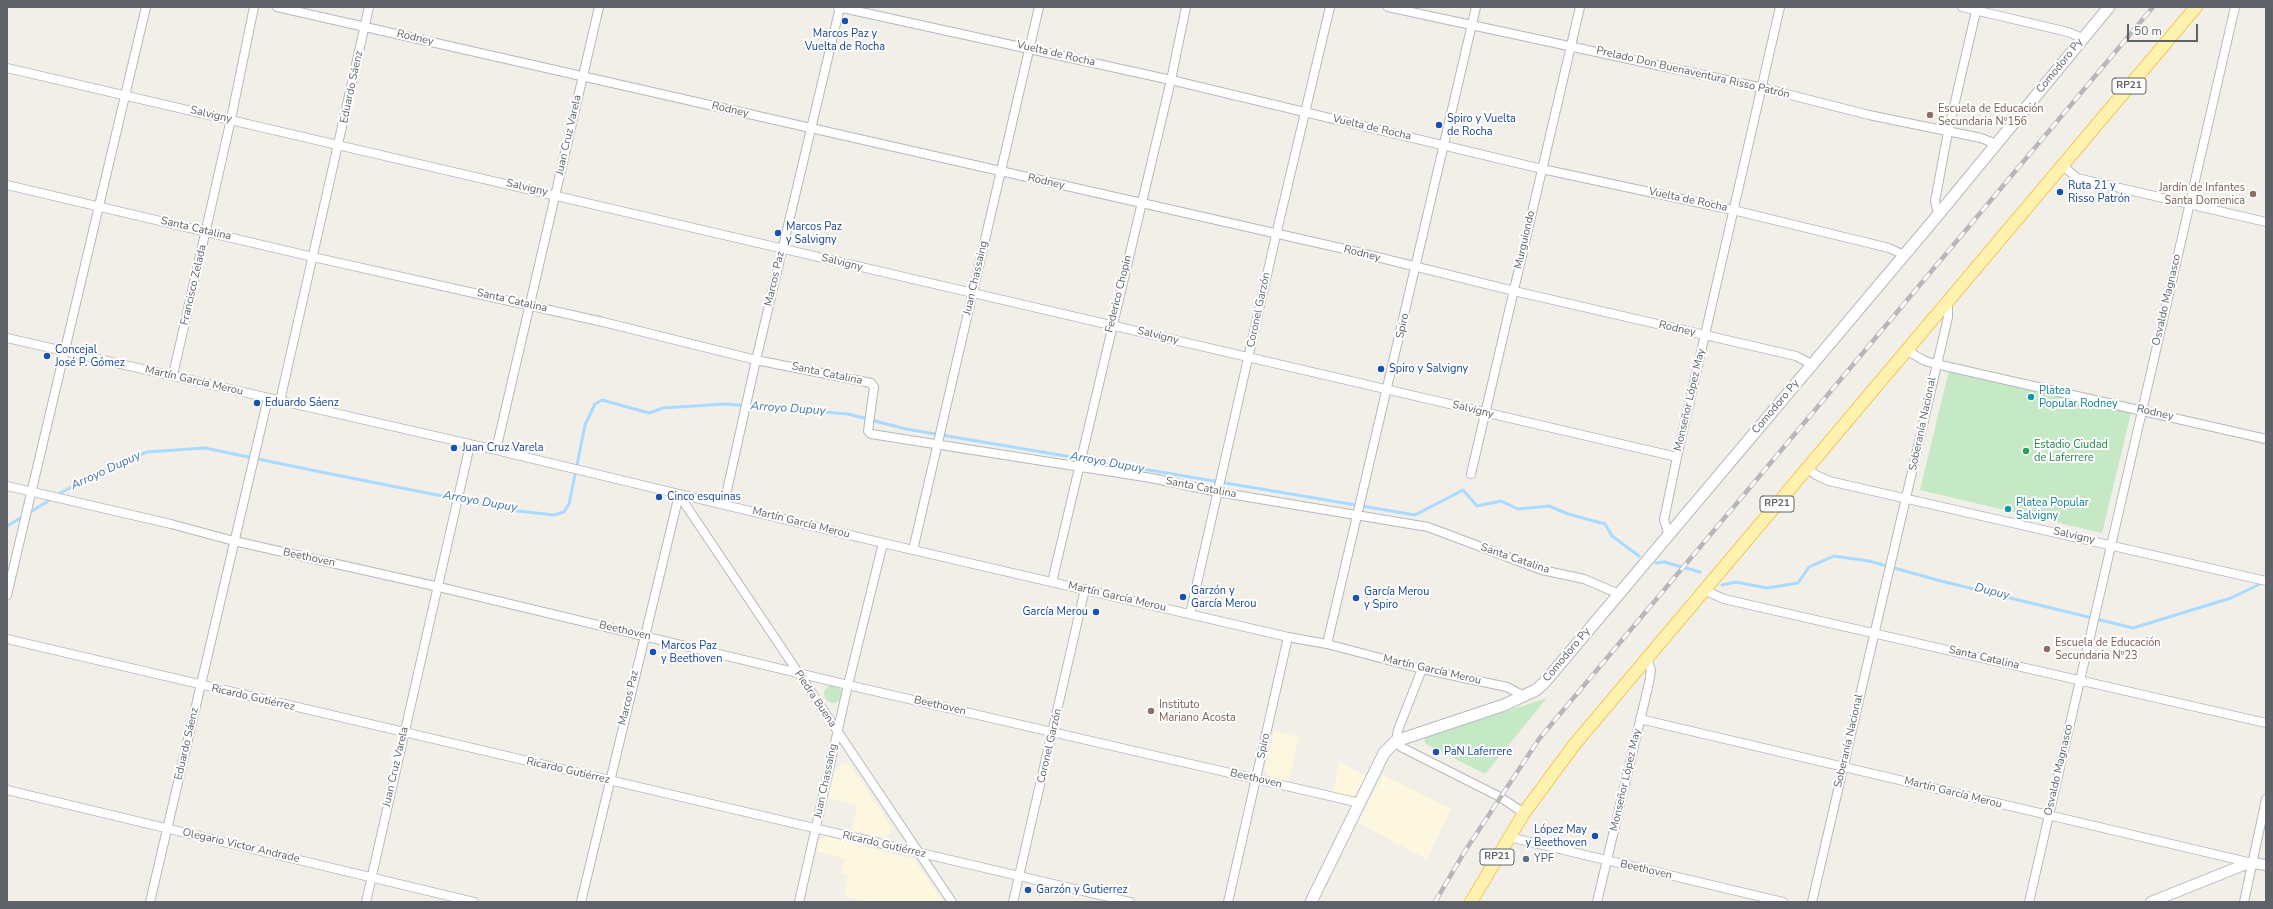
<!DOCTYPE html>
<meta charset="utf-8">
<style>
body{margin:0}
#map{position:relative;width:2273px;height:909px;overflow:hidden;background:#f1efe8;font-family:"Nunito Sans",sans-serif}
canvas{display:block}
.frame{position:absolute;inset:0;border:8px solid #5f6368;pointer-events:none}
.scale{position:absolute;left:2127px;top:24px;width:71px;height:18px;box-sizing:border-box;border:2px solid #5f6368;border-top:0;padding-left:5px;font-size:12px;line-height:14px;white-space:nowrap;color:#5f6368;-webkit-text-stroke:3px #fff;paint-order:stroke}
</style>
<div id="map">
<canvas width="2273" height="909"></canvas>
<div class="frame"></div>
<div class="scale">50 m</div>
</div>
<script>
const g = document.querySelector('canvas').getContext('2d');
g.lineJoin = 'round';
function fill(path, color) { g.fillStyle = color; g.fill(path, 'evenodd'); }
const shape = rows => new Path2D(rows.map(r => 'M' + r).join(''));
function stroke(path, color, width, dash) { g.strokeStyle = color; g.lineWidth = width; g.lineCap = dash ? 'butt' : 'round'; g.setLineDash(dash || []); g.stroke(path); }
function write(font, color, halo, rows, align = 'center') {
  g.font = font + ' "Nunito Sans",sans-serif'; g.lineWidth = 4; g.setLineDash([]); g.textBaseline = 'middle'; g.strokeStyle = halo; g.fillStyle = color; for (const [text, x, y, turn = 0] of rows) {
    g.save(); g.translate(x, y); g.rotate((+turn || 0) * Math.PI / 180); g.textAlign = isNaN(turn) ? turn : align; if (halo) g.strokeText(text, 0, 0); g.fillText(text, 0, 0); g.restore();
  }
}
fill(shape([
 [1274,731,1299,737,1288,783,1271,779,1265,770],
 [1340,762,1366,776,1354,796,1333,793],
 [843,764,850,765,852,767,892,828,886,838,852,830,857,805,828,798,835,770],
 [1383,775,1451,809,1427,859,1358,823],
 [825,836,914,859,943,902,870,902,844,896,848,875,841,873,845,859,817,851,819,841]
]), '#fef7e0');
fill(shape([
 [1949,370,2131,413,2102,533,1920,490],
 '824 694a9 9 0 1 1 18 0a9 9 0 1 1-18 0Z',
 [1547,698,1485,774,1426,744,1424,738]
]), '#c5e8c5');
stroke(shape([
 [29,513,64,491,126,460,147,452,205,448,321,472,518,511,554,515,564,512,569,504,585,425,595,404,602,400,649,413,663,408,725,404,848,414,906,429,1415,515,1463,490,1477,506,1501,501,1518,509,1549,506,1568,514,1605,524,1612,536,1639,556],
 [7,526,24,516],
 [1656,563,1664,562,1700,572],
 [1722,585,1736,582,1767,588,1798,583,1809,567,1834,556,1869,561,1941,581,2133,628,2231,598,2264,582]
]), '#aadaff', 3);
const minor = shape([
 [277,7,1349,250,1514,291,1796,356,1813,365],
 [838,7,1171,80,1542,169,1733,210,1889,248,1904,255],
 [1388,7,1763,88,1869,115,1981,138,1996,144],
 [1962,7,2068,32,2082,38],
 [7,68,1677,457],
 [2062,165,2077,178,2266,222],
 [7,185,313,257,603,322,756,360,871,383,874,387,868,431,871,434,1151,478,1218,492,1428,527,1542,570,1584,579,1619,594],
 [1938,215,1935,201,1948,132,1977,7],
 [7,338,496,450,883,543,1288,637,1327,644,1422,669,1507,687,1524,696],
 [1906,350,1925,361,1936,364,2266,439],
 [173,375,231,119,254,7],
 [280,401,369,7],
 [496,450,599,7],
 [1807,468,1816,475,1829,481,2266,581],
 [1471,474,1580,7],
 [7,486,171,524,234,541,439,587,848,685,1360,803],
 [679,495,952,902],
 [724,504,756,360,840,7],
 [1669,536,1664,520,1677,457,1780,7],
 [913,550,1039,7],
 [1052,582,1171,80,1186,7],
 [1704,590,1724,599,2266,723],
 [7,595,146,7],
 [1190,614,1276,235,1330,7],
 [7,639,1130,902],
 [1327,644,1476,7],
 [1422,669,1398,730,1396,741,1401,747,1500,797,1524,813],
 [1640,719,2252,863],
 [7,790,474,902],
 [1509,837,1783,902],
 [150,902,268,398],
 [366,902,470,445],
 [581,902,679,495],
 [799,902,848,685,883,543],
 [1013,902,1085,589],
 [1228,902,1288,637],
 [1597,902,1649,683,1651,670,1647,658],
 [1812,902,1948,317,1948,301],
 [2029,902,2235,7],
 [2244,902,2266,799]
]);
const tertiary = shape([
 [2151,902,2241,866,2252,863,2266,865]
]);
const secondary = shape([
 [1311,902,1384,753,1396,741,1504,705,1536,690,1544,683,1938,215,2109,7]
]);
const primary = shape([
 [1471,902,1524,813,1574,745,2196,7]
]);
stroke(minor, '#b5b8bc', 10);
stroke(tertiary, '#b5b8bc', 12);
stroke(secondary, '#b6babf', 13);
stroke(primary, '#f2c960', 14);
stroke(minor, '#fff', 8);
stroke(tertiary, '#fff', 10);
stroke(secondary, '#fff', 11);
stroke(primary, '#fff2af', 12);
const rail = shape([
 [1435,902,1465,851,1539,739,2153,7]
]);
stroke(rail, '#b6b7b8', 4.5);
stroke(rail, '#fff', 3, [9]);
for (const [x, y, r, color] of [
 [845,21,4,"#1a4fb4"],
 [1930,115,4,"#8d6e63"],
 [1439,125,4,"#1a4fb4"],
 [2060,192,4,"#1a4fb4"],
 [2253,194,4,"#8d6e63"],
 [778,233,4,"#1a4fb4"],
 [47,356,4,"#1a4fb4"],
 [1381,369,4,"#1a4fb4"],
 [2031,397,4,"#0f9aa8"],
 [257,403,4,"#1a4fb4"],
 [454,448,4,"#1a4fb4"],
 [2026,451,4,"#2e9e5b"],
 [659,497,4,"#1a4fb4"],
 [2008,509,4,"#0f9aa8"],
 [1183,597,4,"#1a4fb4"],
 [1356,598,4,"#1a4fb4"],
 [1096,612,4,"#1a4fb4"],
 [2047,649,4,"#8d6e63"],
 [653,652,4,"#1a4fb4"],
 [1151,711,4,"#8d6e63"],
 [1436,752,4,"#1a4fb4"],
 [1595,836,4,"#1a4fb4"],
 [1526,859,4,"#5c6f8a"],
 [1028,890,4,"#1a4fb4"]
]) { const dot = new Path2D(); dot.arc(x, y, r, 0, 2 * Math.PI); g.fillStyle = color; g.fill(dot); stroke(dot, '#fff', 1.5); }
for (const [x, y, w] of [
 [2129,86,34],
 [1777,504,34],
 [1497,857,34]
]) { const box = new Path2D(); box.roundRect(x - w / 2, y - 8, w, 16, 3); g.fillStyle = '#fff'; g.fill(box); stroke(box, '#5f6368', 1); }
write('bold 10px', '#5f6368', null, [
 ["RP21",2129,86],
 ["RP21",1777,504],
 ["RP21",1497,857]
]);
write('11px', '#164399', '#fff', [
 ["Marcos Paz y",845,34,"center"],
 ["Vuelta de Rocha",845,47,"center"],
 ["Spiro y Vuelta",1447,119],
 ["de Rocha",1447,132],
 ["Ruta 21 y",2068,186],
 ["Risso Patrón",2068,199],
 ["Marcos Paz",786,227],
 ["y Salvigny",786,240],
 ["Concejal",55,350],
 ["José P. Gómez",55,363],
 ["Spiro y Salvigny",1389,369],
 ["Eduardo Sáenz",265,403],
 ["Juan Cruz Varela",462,448],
 ["Cinco esquinas",667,497],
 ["Garzón y",1191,591],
 ["García Merou",1191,604],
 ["García Merou",1364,592],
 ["y Spiro",1364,605],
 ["García Merou",1088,612,"right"],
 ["Marcos Paz",661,646],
 ["y Beethoven",661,659],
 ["PaN Laferrere",1444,752],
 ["López May",1587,830,"right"],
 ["y Beethoven",1587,843,"right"],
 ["Garzón y Gutierrez",1036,890]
], 'left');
write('11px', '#5f6368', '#fff', [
 ["Rodney",415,38,13],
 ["Vuelta de Rocha",1056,54,13],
 ["Comodoro Py",2060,66,-51],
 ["Prelado Don Buenaventura Risso Patrón",1693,73,13],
 ["Eduardo Sáenz",352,87,-78],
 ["Rodney",730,110,13],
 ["Salvigny",211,115,13],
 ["Vuelta de Rocha",1372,128,13],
 ["Juan Cruz Varela",569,135,-77],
 ["Rodney",1046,182,13],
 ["Salvigny",527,188,13],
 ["Vuelta de Rocha",1688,200,12],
 ["Santa Catalina",196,229,13],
 ["Murguiondo",1525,240,-77],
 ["Rodney",1362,254,14],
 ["Salvigny",842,263,14],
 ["Juan Chassaing",976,278,-77],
 ["Marcos Paz",775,279,-77],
 ["Francisco Zelada",194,285,-77],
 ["Federico Chopin",1119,294,-76],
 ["Osvaldo Magnasco",2167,300,-77],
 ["Santa Catalina",512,301,13],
 ["Coronel Garzón",1259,310,-78],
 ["Spiro",1403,326,-77],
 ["Rodney",1677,329,13],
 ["Salvigny",1158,336,14],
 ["Santa Catalina",827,374,12],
 ["Martín García Merou",194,381,13],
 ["Monseñor López May",1690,400,-77],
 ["Comodoro Py",1776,407,-50],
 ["Salvigny",1473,410,14],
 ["Rodney",2155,413,13],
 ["Soberanía Nacional",1923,424,-78],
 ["Santa Catalina",1201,488,11],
 ["Martín García Merou",801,523,14],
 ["Salvigny",2074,536,13],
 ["Beethoven",309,558,12],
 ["Santa Catalina",1515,559,19],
 ["Martín García Merou",1117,597,13],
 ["Beethoven",625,631,13],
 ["Comodoro Py",1567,655,-50],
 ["Santa Catalina",1984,658,13],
 ["Martín García Merou",1432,670,13],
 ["Ricardo Gutiérrez",253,698,13],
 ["Marcos Paz",629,698,-77],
 ["Piedra Buena",815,699,56],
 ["Beethoven",940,706,13],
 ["Soberanía Nacional",1849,741,-77],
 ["Eduardo Sáenz",187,744,-77],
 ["Coronel Garzón",1050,746,-77],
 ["Spiro",1264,746,-78],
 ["Juan Cruz Varela",396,767,-77],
 ["Osvaldo Magnasco",2059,770,-77],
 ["Ricardo Gutiérrez",568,771,13],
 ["Beethoven",1256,779,13],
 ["Monseñor López May",1626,780,-77],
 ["Juan Chassaing",826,781,-78],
 ["Martín García Merou",1953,793,14],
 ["Ricardo Gutiérrez",884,845,13],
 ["Olegario Victor Andrade",241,846,13],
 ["Beethoven",1646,870,13]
]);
write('11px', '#785e54', '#fff', [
 ["Escuela de Educación",1938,109],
 ["Secundaria Nº156",1938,122],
 ["Jardín de Infantes",2245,188,"right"],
 ["Santa Domenica",2245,201,"right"],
 ["Escuela de Educación",2055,643],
 ["Secundaria Nº23",2055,656],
 ["Instituto",1159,705],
 ["Mariano Acosta",1159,718]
], 'left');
write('11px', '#0d838f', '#fff', [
 ["Platea",2039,391],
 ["Popular Rodney",2039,404],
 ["Platea Popular",2016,503],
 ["Salvigny",2016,516]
], 'left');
write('11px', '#27864d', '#fff', [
 ["Estadio Ciudad",2034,445],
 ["de Laferrere",2034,458]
], 'left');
write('11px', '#4e5e75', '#fff', [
 ["YPF",1534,859]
], 'left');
write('italic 12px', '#4174aa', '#fff', [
 ["Arroyo Dupuy",788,409,4],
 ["Arroyo Dupuy",1107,463,10],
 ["Arroyo Dupuy",106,471,-25],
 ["Arroyo Dupuy",480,502,10],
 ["Dupuy",1992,592,14]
]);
</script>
